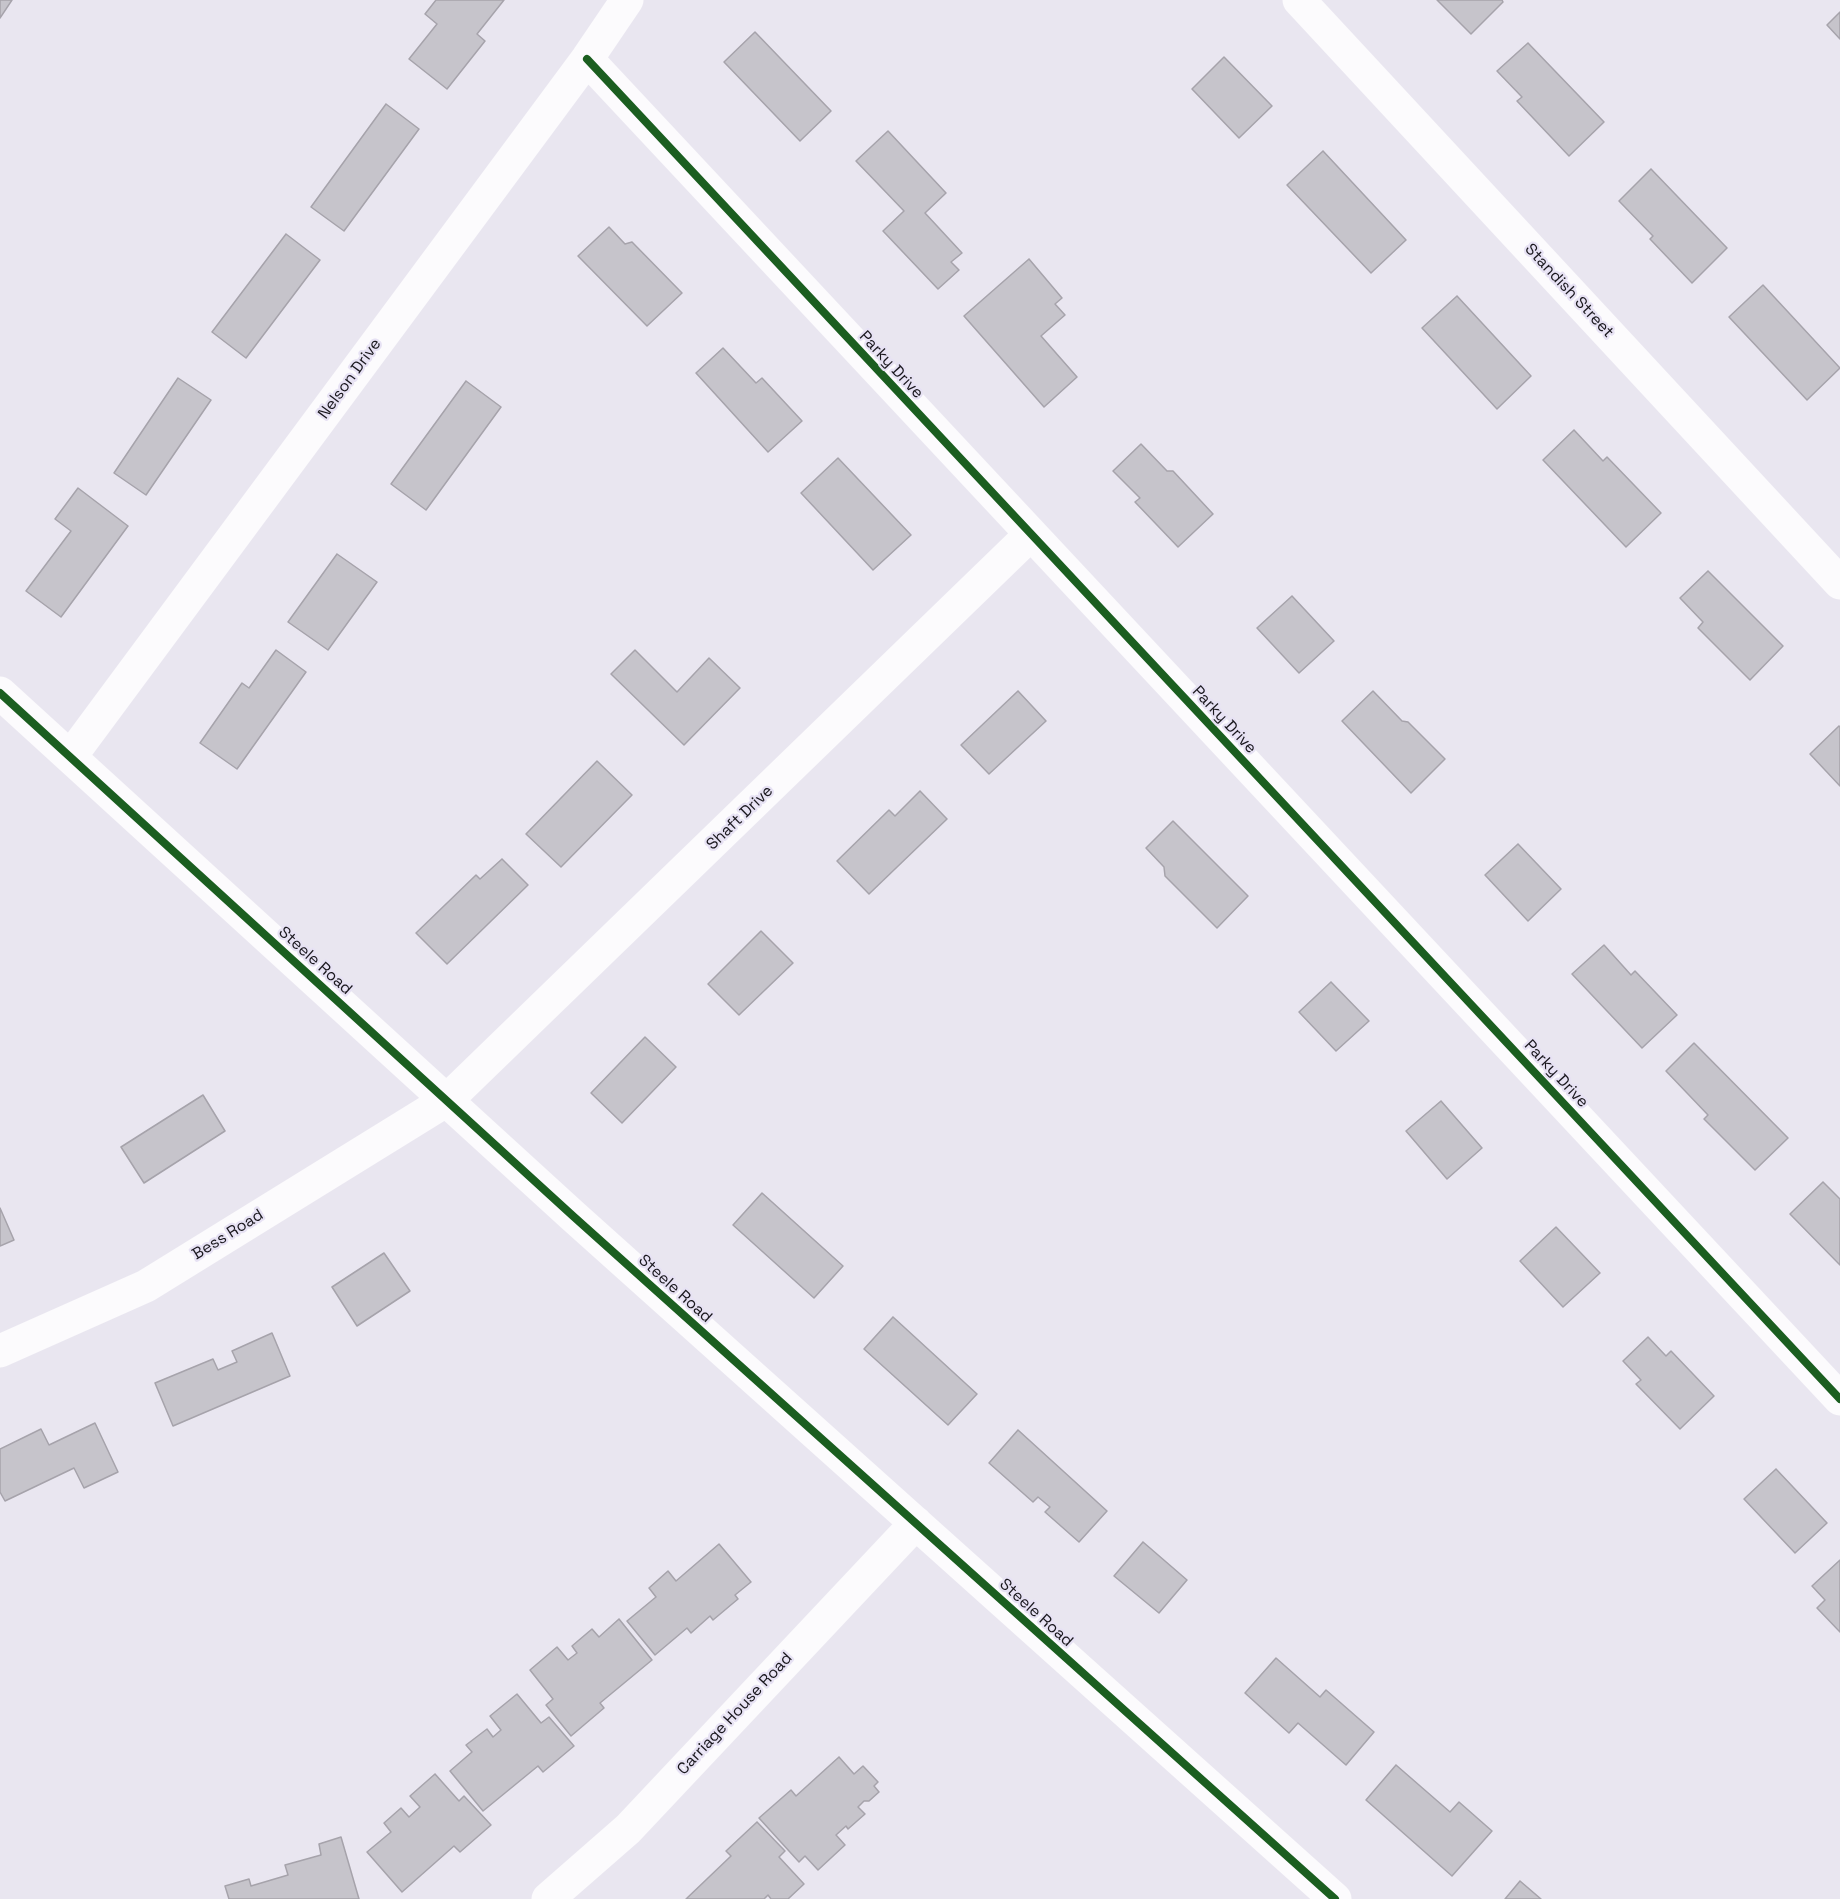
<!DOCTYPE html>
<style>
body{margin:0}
canvas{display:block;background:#e9e6f0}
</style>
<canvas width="1840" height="1899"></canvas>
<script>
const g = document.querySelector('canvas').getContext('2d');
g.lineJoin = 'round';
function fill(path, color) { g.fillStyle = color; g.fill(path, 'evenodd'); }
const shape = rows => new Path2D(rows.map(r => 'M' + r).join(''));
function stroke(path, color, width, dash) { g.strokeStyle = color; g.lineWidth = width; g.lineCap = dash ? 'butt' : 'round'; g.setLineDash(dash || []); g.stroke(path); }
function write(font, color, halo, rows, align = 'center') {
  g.font = font + ' "Space Grotesk",sans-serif'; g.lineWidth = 4.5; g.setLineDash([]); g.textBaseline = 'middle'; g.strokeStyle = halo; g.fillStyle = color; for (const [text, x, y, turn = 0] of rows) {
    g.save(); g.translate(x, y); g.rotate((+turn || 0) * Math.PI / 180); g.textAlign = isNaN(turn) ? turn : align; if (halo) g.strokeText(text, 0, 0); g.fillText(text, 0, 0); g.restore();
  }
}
const building = shape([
 [0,0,12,0,0,18,0,0],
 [436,0,504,0,477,34,485,41,447,89,409,59,437,24,425,14,436,0],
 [1437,0,1502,0,1503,2,1471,34,1437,0],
 [1840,12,1840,39,1827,25,1840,12],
 [755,32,831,111,800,141,724,62,755,32],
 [1528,43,1604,122,1569,156,1517,101,1522,97,1497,71,1528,43],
 [1224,57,1272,106,1239,138,1192,89,1224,57],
 [386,104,419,129,344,231,311,207,386,104],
 [888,131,946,193,925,213,962,253,951,262,959,270,938,289,883,231,904,211,856,161,888,131],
 [1323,151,1406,240,1371,273,1287,185,1323,151],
 [1651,169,1727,248,1692,283,1650,239,1653,236,1619,201,1651,169],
 [609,227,625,244,632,242,682,293,647,326,578,256,609,227],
 [286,234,320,260,246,358,212,332,286,234],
 [1029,259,1062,298,1055,304,1065,315,1041,336,1077,377,1044,407,964,316,1029,259],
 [1763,285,1840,368,1807,400,1729,317,1763,285],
 [1457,296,1531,376,1497,409,1422,328,1457,296],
 [723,348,756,383,762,378,802,421,768,452,696,373,723,348],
 [178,378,211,400,146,495,114,473,178,378],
 [466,381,501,407,426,510,391,484,466,381],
 [1574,430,1603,461,1607,457,1661,513,1626,547,1543,460,1574,430],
 [1141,444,1167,471,1173,471,1213,514,1178,547,1135,502,1140,498,1113,471,1141,444],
 [838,458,911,535,873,570,801,493,838,458],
 [78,488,128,526,61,617,26,591,71,531,55,519,78,488],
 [337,554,377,582,328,650,288,622,337,554],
 [1708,571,1783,646,1750,680,1698,628,1703,622,1680,598,1708,571],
 [1292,596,1334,641,1299,673,1257,628,1292,596],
 [276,650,306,672,237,769,200,743,242,683,249,688,276,650],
 [635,650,677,692,709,658,740,688,684,745,611,674,635,650],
 [1018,691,1046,721,989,774,961,745,1018,691],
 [1373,691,1402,721,1408,722,1445,759,1411,793,1342,721,1373,691],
 [1839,726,1840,727,1840,786,1810,754,1839,726],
 [597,761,632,795,561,867,526,834,597,761],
 [920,791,947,819,869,894,837,861,889,810,895,816,920,791],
 [1173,821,1248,896,1217,928,1165,876,1164,867,1146,848,1173,821],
 [1518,844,1561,889,1528,921,1485,875,1518,844],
 [502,859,528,885,447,964,416,933,476,875,480,879,502,859],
 [761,931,793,963,739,1015,708,984,761,931],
 [1604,945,1631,975,1635,971,1677,1015,1642,1048,1572,974,1604,945],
 [1331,982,1369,1021,1336,1051,1299,1012,1331,982],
 [645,1037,676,1067,622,1123,591,1093,645,1037],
 [1694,1043,1788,1138,1755,1170,1704,1119,1708,1115,1666,1071,1694,1043],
 [203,1095,225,1131,144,1183,121,1147,203,1095],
 [1441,1101,1482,1148,1447,1179,1406,1131,1441,1101],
 [1823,1182,1840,1199,1840,1265,1790,1214,1823,1182],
 [762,1193,843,1266,814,1298,733,1225,762,1193],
 [0,1208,14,1240,0,1246,0,1208],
 [1556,1227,1600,1273,1563,1307,1520,1261,1556,1227],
 [384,1253,410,1291,357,1326,332,1287,384,1253],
 [893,1317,977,1394,948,1425,864,1349,893,1317],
 [272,1333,290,1376,173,1426,155,1383,213,1359,218,1370,237,1362,232,1351,272,1333],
 [1648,1337,1666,1356,1671,1351,1714,1396,1680,1429,1636,1384,1641,1380,1623,1361,1648,1337],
 [95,1423,118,1472,84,1488,74,1468,5,1501,0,1492,0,1449,41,1429,49,1445,95,1423],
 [1018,1430,1107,1511,1079,1542,1045,1512,1050,1507,1038,1497,1033,1502,989,1463,1018,1430],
 [1776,1469,1827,1523,1795,1553,1744,1499,1776,1469],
 [1143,1542,1187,1580,1159,1613,1114,1576,1143,1542],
 [719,1544,751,1582,735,1595,738,1599,713,1620,710,1616,691,1633,687,1628,655,1655,627,1621,656,1597,649,1588,668,1571,676,1581,719,1544],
 [1840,1560,1840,1632,1817,1608,1825,1600,1812,1586,1840,1560],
 [619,1619,652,1660,600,1703,604,1708,571,1736,546,1705,553,1699,530,1670,557,1647,568,1660,577,1653,572,1646,592,1629,599,1637,619,1619],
 [1276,1658,1320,1697,1326,1690,1374,1732,1346,1765,1298,1723,1289,1733,1245,1693,1276,1658],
 [517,1694,541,1723,549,1717,574,1746,543,1772,538,1766,483,1811,450,1771,472,1752,466,1745,487,1729,493,1737,501,1730,490,1716,517,1694],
 [839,1757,854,1774,863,1766,878,1782,874,1786,879,1792,869,1801,864,1801,858,1807,865,1814,848,1829,846,1826,836,1835,845,1845,818,1870,805,1856,799,1862,759,1818,791,1790,796,1796,839,1757],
 [1396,1765,1450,1812,1459,1802,1492,1831,1452,1876,1366,1800,1396,1765],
 [435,1774,459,1801,464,1796,491,1825,460,1852,454,1846,402,1892,367,1852,391,1832,384,1823,401,1808,409,1817,420,1807,410,1796,435,1774],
 [757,1822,785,1851,779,1857,804,1884,788,1899,771,1899,768,1895,764,1899,686,1899,731,1856,726,1851,757,1822],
 [341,1837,359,1899,229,1899,225,1886,249,1879,251,1886,288,1875,285,1865,321,1855,319,1844,341,1837],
 [1520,1881,1541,1899,1505,1899,1520,1881]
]);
fill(building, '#c6c4cb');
stroke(building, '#a6a3ab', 1.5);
stroke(shape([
 [1299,0,1840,583],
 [587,59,1840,1399],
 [0,693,573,1216,1335,1899],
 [71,756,587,59,627,0],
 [0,1351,146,1286,447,1100,1031,534],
 [548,1899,628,1829,916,1523]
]), '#fcfbfd', 33);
stroke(shape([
 [587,59,1840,1399],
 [0,693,573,1216,1335,1899]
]), '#1b5e20', 8);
write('16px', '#18161c', '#e7e2f4', [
 ["Standish Street",1569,291,47],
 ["Parky Drive",891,365,47],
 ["Nelson Drive",350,379,-54],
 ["Parky Drive",1224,720,47],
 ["Shaft Drive",740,818,-44],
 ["Steele Road",315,961,42],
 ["Parky Drive",1556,1074,47],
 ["Bess Road",228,1235,-32],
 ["Steele Road",675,1289,42],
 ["Steele Road",1036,1613,42],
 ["Carriage House Road",735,1714,-47]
]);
</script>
